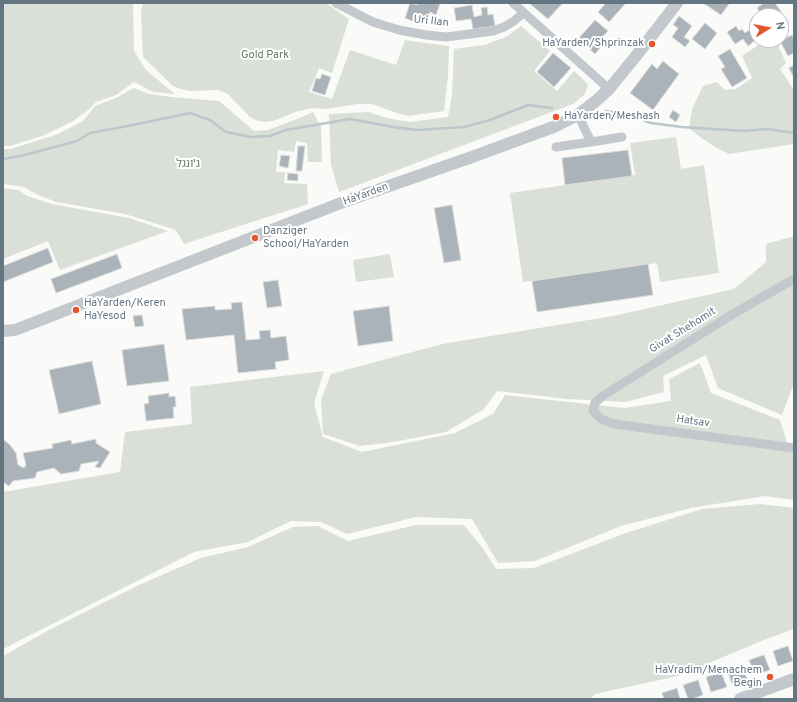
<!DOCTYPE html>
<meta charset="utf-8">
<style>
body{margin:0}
#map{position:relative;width:797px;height:702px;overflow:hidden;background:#fafaf8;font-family:Overpass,sans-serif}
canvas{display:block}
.frame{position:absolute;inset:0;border:4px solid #657683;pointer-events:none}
.north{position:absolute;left:749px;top:8px;width:40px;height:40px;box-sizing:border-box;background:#fff;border:1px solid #c1c8cd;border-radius:50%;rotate:79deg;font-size:11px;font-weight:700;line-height:16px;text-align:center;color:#657683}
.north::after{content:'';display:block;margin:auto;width:14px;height:18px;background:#e4572e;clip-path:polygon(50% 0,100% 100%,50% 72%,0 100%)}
</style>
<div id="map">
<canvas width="797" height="702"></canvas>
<div class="frame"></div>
<div class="north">N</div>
</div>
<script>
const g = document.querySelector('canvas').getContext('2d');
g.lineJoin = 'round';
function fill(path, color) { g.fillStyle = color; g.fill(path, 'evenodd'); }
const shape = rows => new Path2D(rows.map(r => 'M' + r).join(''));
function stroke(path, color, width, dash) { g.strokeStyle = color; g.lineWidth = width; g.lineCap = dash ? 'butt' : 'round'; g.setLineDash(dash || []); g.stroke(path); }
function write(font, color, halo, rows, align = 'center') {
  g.font = font + ' Overpass,"Noto Sans Hebrew",sans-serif'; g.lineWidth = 4; g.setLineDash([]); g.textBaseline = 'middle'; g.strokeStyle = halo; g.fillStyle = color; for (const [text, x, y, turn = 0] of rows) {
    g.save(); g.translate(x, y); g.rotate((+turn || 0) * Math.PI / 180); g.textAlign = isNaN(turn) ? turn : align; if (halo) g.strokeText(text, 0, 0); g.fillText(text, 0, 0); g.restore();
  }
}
fill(shape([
 [3,3,133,3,134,51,146,70,175,94,153,92,134,82,116,95,96,102,87,111,73,121,45,135,10,146,3,146],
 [143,3,326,3,349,19,332,73,319,68,309,92,332,99,350,50,396,65,405,40,417,42,449,46,448,76,444,111,408,116,397,113,372,104,357,104,325,109,312,108,298,111,273,121,265,122,258,121,250,117,228,94,218,90,190,91,181,89,173,86,143,57,141,12],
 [521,26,550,51,534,71,557,91,574,71,588,84,585,94,573,104,339,192,331,165,329,114,369,112,387,118,410,122,448,117,452,95,454,49,484,45,506,37],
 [766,40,777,43,786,63,780,69,794,90,794,144,729,154,717,148,700,137,689,128,692,109,703,86,717,82,725,90,736,89,752,78,742,56],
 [134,88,149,94,171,97,219,101,254,131,268,130,302,117,313,112,321,127,322,162,308,162,307,143,296,141,294,152,278,150,276,172,285,172,284,183,307,184,308,204,184,244,176,230,125,214,56,202,38,195,24,187,3,184,3,149,11,149,58,134,83,121,95,106,116,98],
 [676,137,681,169,704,165,719,273,660,282,657,263,523,282,510,193,635,175,630,143],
 [3,188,19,190,27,196,52,204,129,218,168,231,60,270,48,241,3,259],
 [794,236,794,383,782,415,718,388,706,355,663,376,664,392,625,402,567,399,497,391,484,409,446,432,393,442,360,446,323,434,321,400,331,374,442,344,613,316,734,289,766,262,766,244],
 [390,254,394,277,356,282,353,260],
 [700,363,711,393,780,420,790,452,794,453,794,500,765,496,691,508,621,526,535,561,498,563,472,519,416,517,347,534,321,522,291,521,248,542,194,552,3,649,3,492,120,472,125,432,192,424,190,387,324,371,314,403,323,437,362,452,455,433,493,414,505,395,624,408,671,401,669,379],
 [760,504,794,508,794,629,766,639,678,676,595,694,590,699,3,699,3,656,49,630,139,585,201,558,248,547,293,527,318,526,348,541,416,525,464,525,482,547,496,569,534,568,626,533,702,509]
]), '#dadfd7');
stroke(shape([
 [606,111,629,115,651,123,682,127,745,131,767,129,794,133],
 [3,159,21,156,77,141,90,133,128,126,190,113,210,120,226,132,251,137,270,136,286,130,350,119,393,127,417,130,464,127,490,120,528,105,552,108]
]), '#bbc7cb', 2.5);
const building = shape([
 [410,3,418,5,419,3,425,4,425,3,440,4,436,15,430,12,427,20,417,17,415,22,405,18,410,3],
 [529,3,562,3,562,4,548,19,529,3],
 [606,3,626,3,609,22,598,12,606,3],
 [703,3,728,3,729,4,721,15,703,3],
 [764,3,775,3,789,23,781,29,781,16,758,16,761,14,757,8,764,3],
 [472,5,474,17,482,15,481,8,487,7,488,15,493,14,495,26,473,29,471,19,456,21,454,8,472,5],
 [679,16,692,26,684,37,690,41,685,47,672,37,678,28,673,25,679,16],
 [757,17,757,39,748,46,743,39,735,44,727,32,736,26,739,31,742,29,745,33,754,26,750,21,757,17],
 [595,20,608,31,597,43,601,47,595,54,578,39,595,20],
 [705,23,717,33,705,49,692,39,705,23],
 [792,35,794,39,794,53,788,56,780,41,792,35],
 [730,49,747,78,732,87,721,69,725,67,718,56,730,49],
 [553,53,571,68,554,87,537,72,553,53],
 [663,61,679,74,653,110,630,93,652,64,657,69,663,61],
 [794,65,794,78,789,68,794,65],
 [322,74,331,77,325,95,312,91,316,78,320,79,322,74],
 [673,110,680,115,676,122,669,117,673,110],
 [298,146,305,146,302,171,296,171,298,146],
 [628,150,632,176,565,185,562,158,628,150],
 [281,155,290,156,288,168,279,166,281,155],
 [288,173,298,174,298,181,287,180,288,173],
 [452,205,461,260,444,263,434,208,452,205],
 [48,248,53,262,3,282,3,266,48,248],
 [117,254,122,268,56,293,51,279,117,254],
 [648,264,653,295,537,312,532,281,648,264],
 [278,280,282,306,267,308,263,282,278,280],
 [242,302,246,340,260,339,259,331,270,330,271,338,286,336,289,360,275,362,276,369,238,373,234,335,186,340,182,309,215,306,215,310,232,309,231,303,242,302],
 [389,306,393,341,358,346,353,311,389,306],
 [142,315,144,326,135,327,133,316,142,315],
 [164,344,169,381,127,386,122,350,164,344],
 [92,361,101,404,59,414,49,370,92,361],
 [169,393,169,397,175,396,176,407,173,407,174,418,146,421,144,404,149,403,148,396,169,393],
 [3,439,10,445,16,453,18,465,24,468,26,465,23,453,53,448,52,444,71,440,72,444,96,439,96,443,110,452,100,468,95,467,99,461,81,464,79,471,61,474,54,468,37,472,35,478,13,481,9,486,3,482,3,439],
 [788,646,793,661,778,666,773,651,788,646],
 [764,655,770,670,755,675,749,660,764,655],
 [742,664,747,679,732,684,727,669,742,664],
 [721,672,727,687,711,692,706,677,721,672],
 [698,680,703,695,692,699,688,699,683,685,698,680],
 [677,688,680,699,664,699,662,693,677,688]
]);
fill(building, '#aab3b9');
stroke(building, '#dcdcda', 1);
stroke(shape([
 [336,3,373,22,399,30,426,35,446,37,493,31,504,27,514,21,523,13],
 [513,3,609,89],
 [578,115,591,142,622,137],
 [556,147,591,142],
 [794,279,728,317,601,397,595,403,593,411,601,419,614,424,794,448]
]), '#c3c8cc', 9);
stroke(shape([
 [3,331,15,330,346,201,472,157,556,126,578,115,597,100,609,89,636,56,677,3],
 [740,699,794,679]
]), '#c3c8cc', 12);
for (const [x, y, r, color] of [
 [652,44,4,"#e4572e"],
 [556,117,4,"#e4572e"],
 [255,238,4,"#e4572e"],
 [76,310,4,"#e4572e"],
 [770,677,4,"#e4572e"]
]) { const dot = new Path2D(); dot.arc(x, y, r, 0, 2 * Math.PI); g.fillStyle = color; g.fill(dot); stroke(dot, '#fff', 1.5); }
write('11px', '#657683', '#fff', [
 ["Uri Ilan",431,22,6],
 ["HaYarden",366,195,-20],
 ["Givat Shehomit",683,331,-32],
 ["Hatsav",693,422,8]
]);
write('11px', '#657683', '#fff', [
 ["HaYarden/Shprinzak",644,44,"right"],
 ["HaYarden/Meshash",564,117],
 ["Danziger",263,232],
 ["School/HaYarden",263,245],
 ["HaYarden/Keren",84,304],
 ["HaYesod",84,317],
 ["HaVradim/Menachem",762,671,"right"],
 ["Begin",762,684,"right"]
], 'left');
write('11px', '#687a64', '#fff', [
 ["Gold Park",265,56],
 ["ג'ונגל",188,165]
]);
</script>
